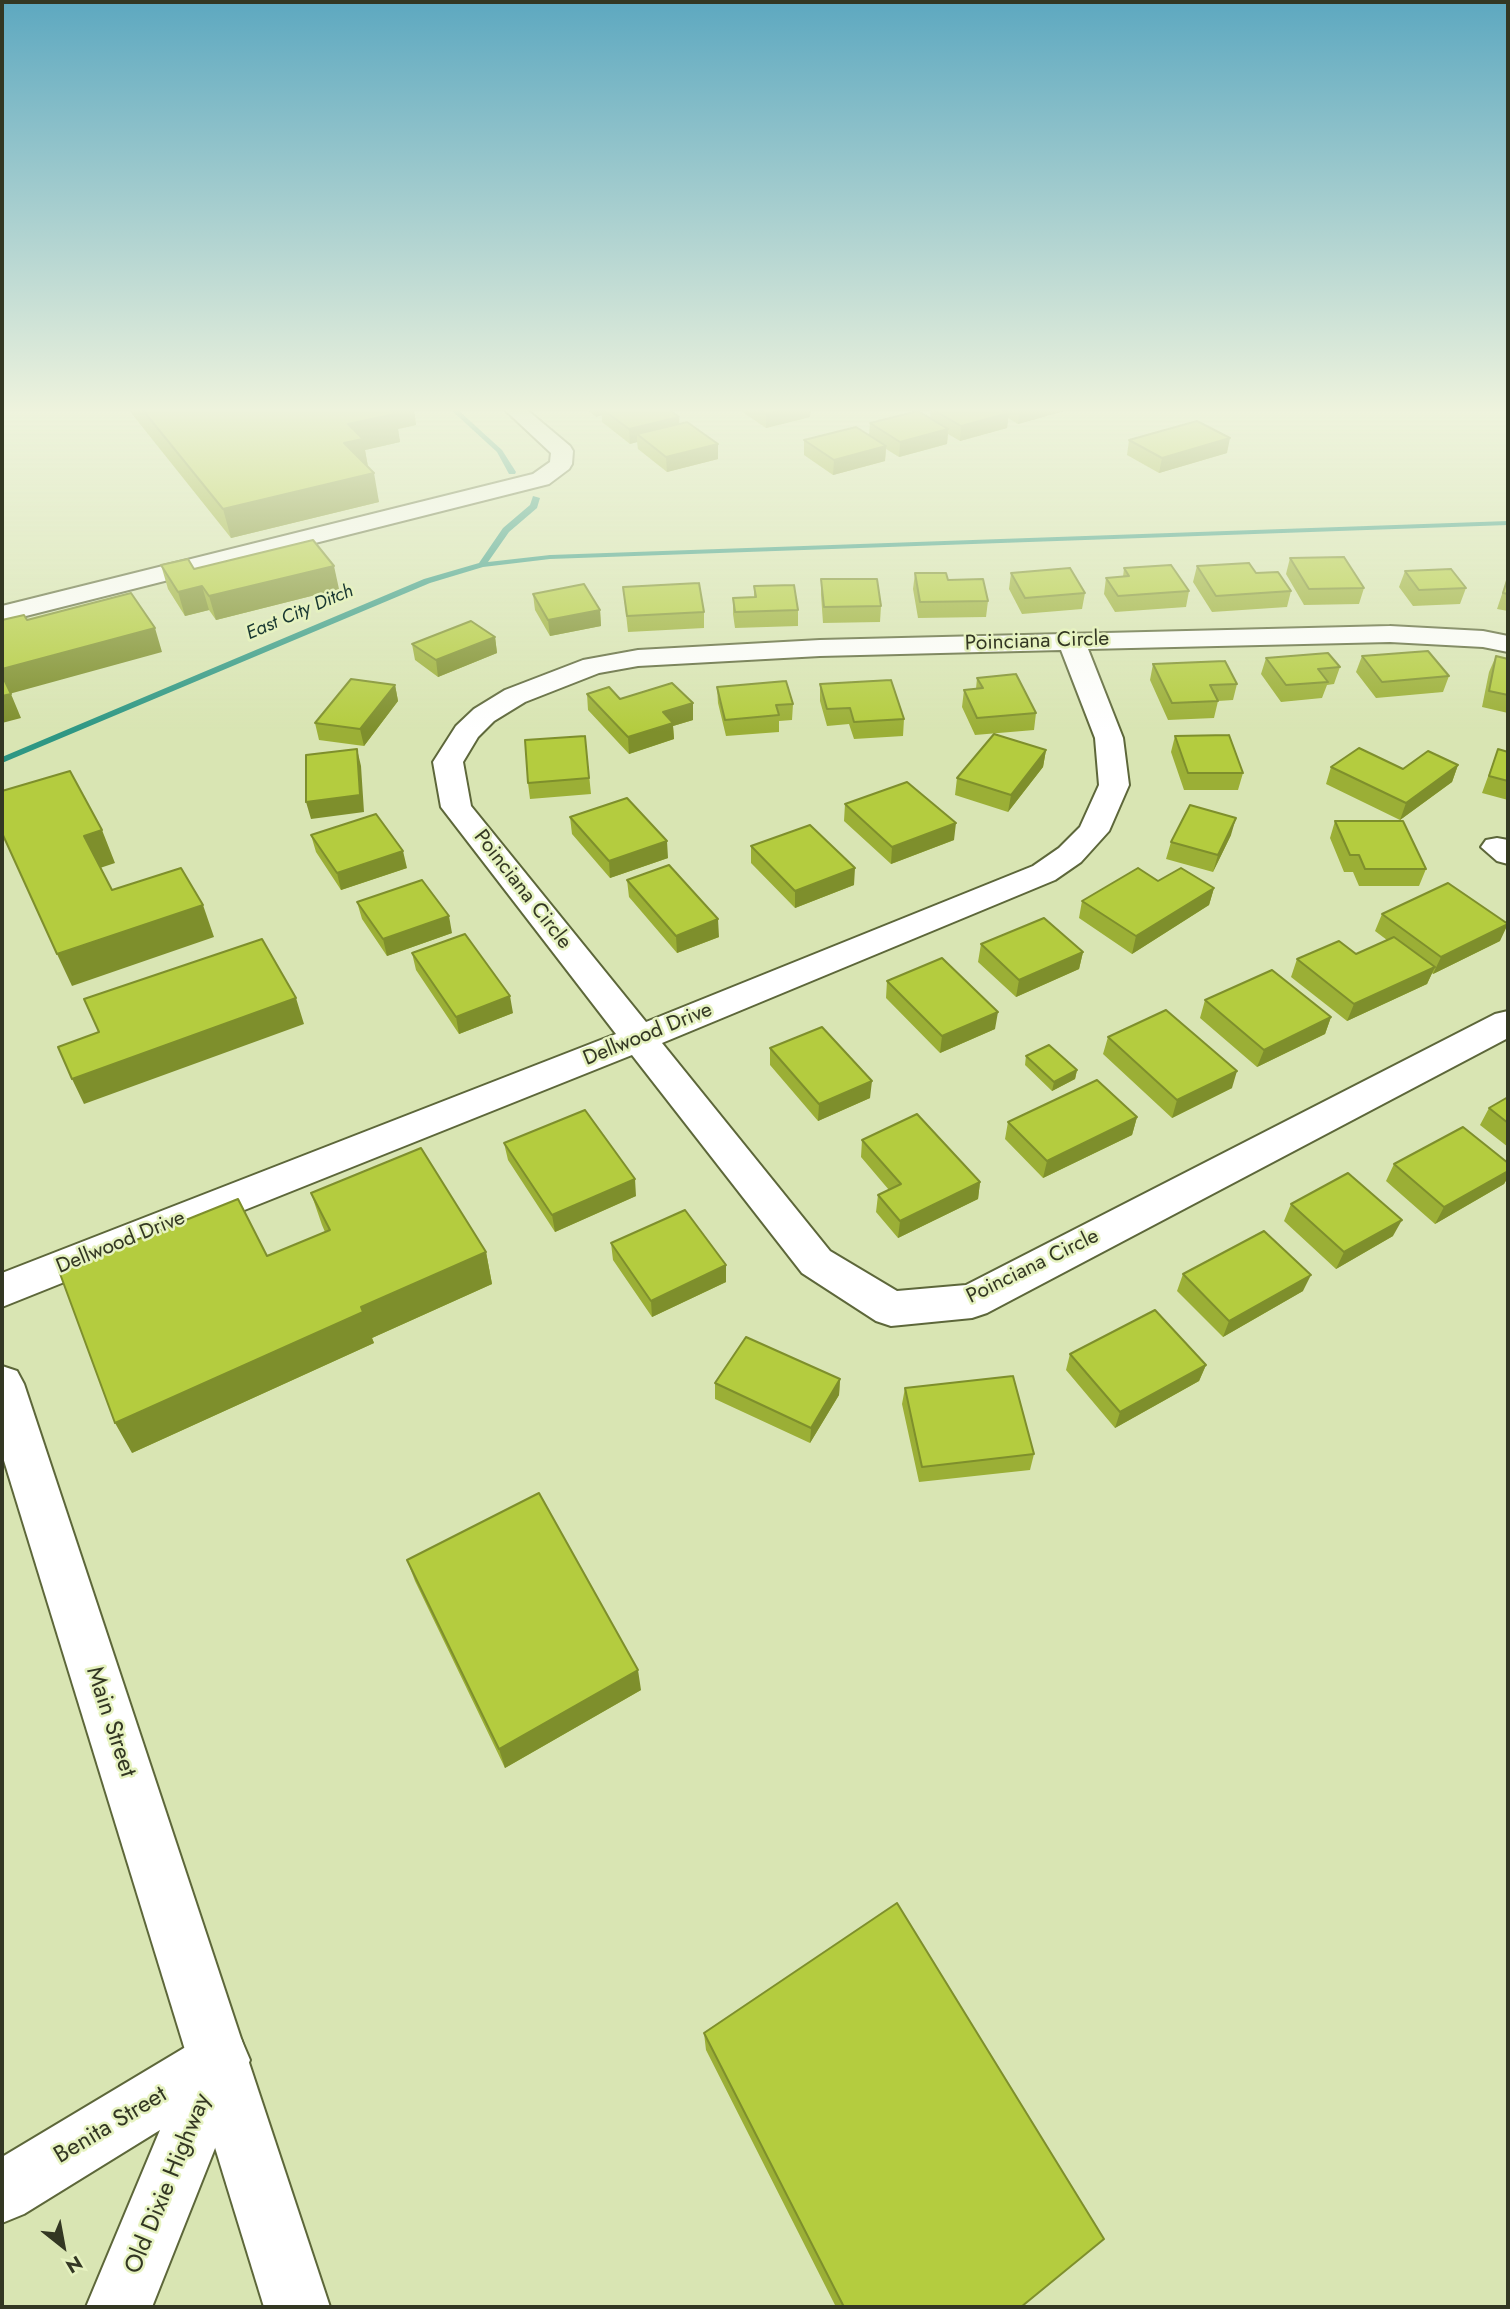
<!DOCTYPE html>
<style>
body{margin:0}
#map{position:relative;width:1510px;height:2309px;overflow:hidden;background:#d9e5b3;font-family:Jost,sans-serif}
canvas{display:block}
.frame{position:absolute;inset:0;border:4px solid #333723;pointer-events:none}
.north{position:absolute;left:28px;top:2211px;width:70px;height:70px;-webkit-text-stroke:5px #e6f2c0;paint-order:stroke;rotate:149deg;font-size:19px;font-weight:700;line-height:28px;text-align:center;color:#333723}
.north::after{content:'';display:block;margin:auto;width:24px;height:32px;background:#333723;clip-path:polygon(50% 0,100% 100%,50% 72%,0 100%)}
</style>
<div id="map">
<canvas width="1510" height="2309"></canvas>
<div class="frame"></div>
<div class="north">N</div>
</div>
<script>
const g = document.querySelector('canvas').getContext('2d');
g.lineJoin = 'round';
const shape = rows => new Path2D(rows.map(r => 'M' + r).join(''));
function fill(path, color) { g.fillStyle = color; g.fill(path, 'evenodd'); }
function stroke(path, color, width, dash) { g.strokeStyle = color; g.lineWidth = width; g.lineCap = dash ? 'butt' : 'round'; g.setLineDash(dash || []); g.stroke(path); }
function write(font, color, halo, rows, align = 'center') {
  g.font = font + ' Jost,sans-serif'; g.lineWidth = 5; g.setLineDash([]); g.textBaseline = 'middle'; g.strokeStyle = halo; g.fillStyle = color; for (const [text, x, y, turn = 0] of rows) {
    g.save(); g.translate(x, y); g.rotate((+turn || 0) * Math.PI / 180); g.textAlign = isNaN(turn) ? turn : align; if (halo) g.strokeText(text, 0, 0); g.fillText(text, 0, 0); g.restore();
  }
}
fill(shape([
 [450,409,457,409,502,450,516,472,515,474,509,474,497,452,450,409],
 [533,496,540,498,537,508,509,532,488,562,550,555,1508,521,1508,525,550,559,483,567,430,583,2,763,2,757,424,579,479,563,503,528,530,505,533,496]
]), '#2e9784');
const minor = shape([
 [504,409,526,409,570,446,573,451,572,464,569,469,549,484,2,622,2,606,533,474,550,462,551,453,504,409],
 [1390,626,1483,631,1508,636,1508,652,1483,647,1390,642,1088,649,1123,738,1129,785,1109,831,1081,862,1055,880,662,1043,830,1251,897,1291,966,1285,1495,1014,1508,1011,1508,1038,987,1313,972,1318,891,1326,876,1321,802,1273,632,1055,2,1307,2,1273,616,1034,441,807,433,762,456,726,474,709,505,690,583,660,638,650,820,640,1390,626],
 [1061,650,1095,738,1099,785,1080,827,1059,848,1033,866,646,1022,471,806,463,762,478,737,494,721,525,702,599,673,638,666,820,656,1061,650],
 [1497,838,1508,840,1508,864,1497,861,1481,847,1486,840,1497,838],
 [220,2030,241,2039,250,2060,152,2307,86,2307,160,2130,24,2214,2,2223,2,2157,199,2039,220,2030]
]);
const major = shape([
 [2,1366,17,1371,24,1384,330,2307,264,2307,2,1454,2,1366]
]);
stroke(minor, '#5d673a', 4);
stroke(major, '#5d673a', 4);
fill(minor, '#fff');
fill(major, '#fff');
fill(shape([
 [128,409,414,409,416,425,398,429,400,442,365,450,368,467,379,502,231,538],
 [586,409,668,409,679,417,679,424,718,459,667,472,638,449,637,442,630,444,602,422,602,415,596,417],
 [738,409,811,409,810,417,766,428],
 [931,409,1064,409,1064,411,1018,424,1008,418,1007,428,960,441,948,434,947,444,899,457,886,449,885,461,833,475,804,455,804,440,869,435,870,423,930,418],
 [1129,440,1227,453,1159,473,1127,455],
 [1290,558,1364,588,1359,604,1304,605,1286,574],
 [161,565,194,569,339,589,216,620,209,610,185,616,168,589],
 [1197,566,1256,573,1291,591,1287,607,1212,612,1193,582],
 [1124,568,1189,591,1186,607,1115,612,1104,594,1106,578,1123,577],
 [1405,571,1466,588,1460,604,1413,606,1399,587],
 [915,573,948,580,988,601,986,617,918,618,913,589],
 [1011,573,1085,593,1082,609,1022,614,1009,589],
 [1508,576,1508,611,1497,609],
 [821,579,881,606,880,622,823,623,821,595],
 [754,586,798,610,798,626,735,628,733,614,733,598,754,597],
 [623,587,704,612,704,628,628,632],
 [533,594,600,610,601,626,550,636,535,610],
 [495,637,497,653,438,677,415,660,412,644],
 [1362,656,1449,676,1443,692,1376,698,1356,672],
 [1496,656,1508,659,1508,713,1482,707,1489,672],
 [1266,658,1340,667,1334,684,1327,685,1322,698,1281,702,1261,674],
 [1153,664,1237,684,1233,700,1218,701,1214,718,1168,720,1150,680],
 [977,678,1036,713,1034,730,975,735,962,707,964,690,976,689],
 [820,684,904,719,903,736,854,739,849,724,827,726,820,701],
 [395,685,398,701,364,746,319,740,315,723],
 [717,687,793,704,792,720,779,721,779,732,726,736,718,703],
 [587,694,620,699,693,720,673,726,674,739,629,754,588,710],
 [585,736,591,794,530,799,528,783],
 [1175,736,1243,773,1238,790,1184,790,1171,752],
 [1498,749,1508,752,1508,800,1482,793],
 [1046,750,1043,767,1008,812,955,795,957,778],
 [1458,765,1452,782,1400,820,1326,784,1331,767,1403,769],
 [845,804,954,840,891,864,844,821],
 [570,817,668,858,610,878,572,834],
 [1335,821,1426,869,1419,886,1359,886,1353,872,1344,872,1330,838],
 [311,835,407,868,341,890,316,852],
 [1231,835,1213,872,1166,859,1171,842],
 [751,846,854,885,795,908,751,863],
 [627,880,719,937,677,953,629,897],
 [1158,881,1214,888,1209,905,1132,954,1079,918,1082,901],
 [357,902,452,933,387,956,362,919],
 [1382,914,1500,941,1433,974,1432,973,1427,984,1347,1021,1291,977,1297,959,1356,954,1387,940,1375,931],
 [981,944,1083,952,1079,969,1016,997,978,962],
 [412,953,513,1013,459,1034,416,970],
 [887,981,995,1029,940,1053,886,998],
 [1205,1000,1331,1017,1325,1034,1257,1067,1200,1018],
 [1108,1037,1232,1088,1172,1118,1103,1054],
 [770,1048,870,1098,818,1121,770,1065],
 [1026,1056,1077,1070,1075,1079,1052,1091,1025,1065],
 [1508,1097,1508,1147,1480,1125,1489,1108],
 [1137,1117,1132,1135,1043,1178,1005,1139,1008,1122],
 [862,1140,980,1182,978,1199,898,1238,876,1212,878,1195,889,1190,861,1157],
 [504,1143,636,1196,555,1232,508,1160],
 [1508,1163,1508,1177,1504,1184,1435,1224,1386,1181,1394,1164],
 [311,1193,486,1252,492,1284,372,1338,374,1343,132,1453,267,1256,325,1232,322,1225],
 [1291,1204,1393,1236,1336,1269,1284,1221],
 [611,1243,726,1282,652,1317,613,1260],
 [1183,1274,1303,1291,1223,1337,1177,1291],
 [1070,1354,1206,1365,1199,1381,1115,1428,1066,1370],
 [840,1379,839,1395,810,1443,715,1399,715,1383],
 [905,1388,1034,1454,1030,1470,919,1482,902,1404],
 [407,1560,641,1690,505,1768,415,1581],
 [704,2033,1021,2307,836,2307,706,2050]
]), '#9baf36');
fill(shape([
 [385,409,414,409,416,425,398,429,400,442,365,450,368,467,344,443,348,424],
 [595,409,601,409,602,415,596,417],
 [787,409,811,409,810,417,766,428,766,414],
 [1020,409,1064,409,1064,411,1018,424],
 [1009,413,1007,428,960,441,961,426],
 [679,417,680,431,637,434,637,442,630,444,629,429],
 [948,429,947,444,899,457,900,442],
 [1230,438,1227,453,1159,473,1162,458],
 [718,444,718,459,667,472,666,457],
 [886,446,885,461,833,475,834,460],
 [374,473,379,502,231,538,223,509],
 [334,566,339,589,216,620,209,596],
 [202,586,209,610,185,616,178,592],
 [600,610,601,626,550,636,548,620],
 [155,628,162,652,9,694,2,676,2,669],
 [495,637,497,653,438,677,436,660],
 [395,685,398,701,364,746,360,729],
 [11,694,21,718,2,723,2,696],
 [693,703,693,720,673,726,674,739,629,754,628,737,663,712],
 [357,749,361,766,364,812,311,819,306,802],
 [1046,750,1043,767,1008,812,1011,795],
 [1458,765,1452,782,1400,820,1406,803],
 [1236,818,1231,835,1213,872,1218,855],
 [956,823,954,840,891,864,892,847],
 [102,830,115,863,97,869,84,836],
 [667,841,668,858,610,878,609,861],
 [403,851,407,868,341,890,337,873],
 [855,868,854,885,795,908,795,891],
 [1214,888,1209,905,1132,954,1136,936],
 [203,905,214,937,72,986,57,954],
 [449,916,452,933,387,956,383,939],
 [718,919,719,937,677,953,676,936],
 [1508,924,1500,941,1433,974,1441,957],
 [1083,952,1079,969,1016,997,1019,980],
 [1435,967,1427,984,1347,1021,1354,1004],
 [510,996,513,1013,459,1034,456,1017],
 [296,998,304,1024,84,1104,72,1079],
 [998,1012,995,1029,940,1053,942,1036],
 [1331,1017,1325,1034,1257,1067,1264,1050],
 [1077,1070,1075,1079,1052,1091,1054,1082],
 [1237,1071,1232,1088,1172,1118,1177,1100],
 [872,1081,870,1098,818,1121,819,1104],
 [1137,1117,1132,1135,1043,1178,1047,1161],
 [1508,1171,1508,1177,1504,1184,1435,1224,1444,1207],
 [635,1179,636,1196,555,1232,552,1215],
 [980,1182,978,1199,898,1238,900,1221],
 [1402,1220,1393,1236,1336,1269,1344,1252],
 [486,1252,492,1284,372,1338,374,1343,132,1453,115,1423,361,1307],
 [726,1265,726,1282,652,1317,651,1301],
 [1311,1275,1303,1291,1223,1337,1229,1321],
 [1206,1365,1199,1381,1115,1428,1120,1412],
 [840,1379,839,1395,810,1443,811,1428],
 [638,1670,641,1690,505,1768,499,1749]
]), '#7e8f2c');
const building = shape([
 [142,409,389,409,395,414,348,424,363,439,344,443,374,473,223,509,142,409],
 [602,409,668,409,679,417,629,429,602,409],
 [759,409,787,409,766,414,759,409],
 [932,409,1001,409,1009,413,961,426,932,409],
 [918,411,948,429,900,442,870,423,918,411],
 [1197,421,1230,438,1162,458,1129,440,1197,421],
 [687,422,718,444,666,457,637,434,687,422],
 [856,427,886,446,834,460,804,440,856,427],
 [313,540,334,566,209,596,202,586,178,592,161,565,188,559,194,569,313,540],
 [1344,557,1364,588,1309,589,1290,558,1344,557],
 [1249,563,1256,573,1278,572,1291,591,1216,596,1197,566,1249,563],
 [1171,565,1189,591,1118,596,1106,578,1129,576,1124,568,1171,565],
 [1070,568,1085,593,1025,598,1011,573,1070,568],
 [1451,569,1466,588,1419,590,1405,571,1451,569],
 [915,573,946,573,948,580,983,579,988,601,920,602,915,573],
 [1508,577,1508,594,1503,593,1508,577],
 [821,579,877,579,881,606,824,607,821,579],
 [699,583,704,612,627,616,623,587,699,583],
 [584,584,600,610,548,620,533,594,584,584],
 [794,585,798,610,735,612,733,598,756,597,754,586,794,585],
 [131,593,155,628,2,669,2,620,24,615,27,620,131,593],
 [471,621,495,637,436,660,412,644,471,621],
 [1428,651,1449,676,1382,682,1362,656,1428,651],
 [1328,653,1340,667,1318,669,1328,682,1286,685,1266,658,1328,653],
 [1496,656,1508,659,1508,695,1489,691,1496,656],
 [1225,661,1237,684,1210,685,1218,701,1172,703,1153,664,1225,661],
 [1016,674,1036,713,977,718,964,690,983,688,977,678,1016,674],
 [2,675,11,694,2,696,2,675],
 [351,679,395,685,360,729,315,723,351,679],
 [891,680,904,719,854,722,850,708,827,709,820,684,891,680],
 [786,681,793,704,776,705,779,715,725,720,717,687,786,681],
 [672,683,693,703,663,712,673,723,628,737,587,694,609,687,620,699,672,683],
 [994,734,1046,750,1011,795,957,778,994,734],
 [1229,735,1243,773,1188,773,1175,736,1229,735],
 [585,736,589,778,528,783,525,740,585,736],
 [1359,748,1403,769,1428,751,1458,765,1406,803,1331,767,1359,748],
 [357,749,360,795,306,802,306,755,357,749],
 [1498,749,1508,752,1508,781,1489,776,1498,749],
 [70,771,102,830,84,836,112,890,181,868,203,905,57,954,2,833,2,791,70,771],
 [907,782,956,823,892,847,845,804,907,782],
 [627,798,667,841,609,861,570,817,627,798],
 [1190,805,1236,818,1218,855,1171,842,1190,805],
 [376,814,403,851,337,873,311,835,376,814],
 [1335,821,1403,821,1426,869,1365,869,1359,855,1350,855,1335,821],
 [810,825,855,868,795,891,751,846,810,825],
 [669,865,718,919,676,936,627,880,669,865],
 [1138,868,1158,881,1181,868,1214,888,1136,936,1082,901,1138,868],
 [422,880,449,916,383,939,357,902,422,880],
 [1448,883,1508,924,1441,957,1382,914,1448,883],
 [1044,918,1083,952,1019,980,981,944,1044,918],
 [465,934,510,996,456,1017,412,953,465,934],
 [1394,937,1435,967,1354,1004,1297,959,1339,941,1356,954,1394,937],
 [262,939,296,998,72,1079,58,1047,99,1032,84,999,262,939],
 [942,958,998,1012,942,1036,887,981,942,958],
 [1272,970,1331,1017,1264,1050,1205,1000,1272,970],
 [1166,1010,1237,1071,1177,1100,1108,1037,1166,1010],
 [822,1027,872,1081,819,1104,770,1048,822,1027],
 [1049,1045,1077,1070,1054,1082,1026,1056,1049,1045],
 [1097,1080,1137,1117,1047,1161,1008,1122,1097,1080],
 [1508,1097,1508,1123,1489,1108,1508,1097],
 [585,1110,635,1179,552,1215,504,1143,585,1110],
 [917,1114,980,1182,900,1221,878,1195,901,1184,862,1140,917,1114],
 [1463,1127,1508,1163,1508,1171,1444,1207,1394,1164,1463,1127],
 [421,1148,486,1252,361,1307,363,1312,115,1423,59,1271,238,1199,267,1256,330,1230,311,1193,421,1148],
 [1348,1173,1402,1220,1344,1252,1291,1204,1348,1173],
 [685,1210,726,1265,651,1301,611,1243,685,1210],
 [1264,1231,1311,1275,1229,1321,1183,1274,1264,1231],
 [1155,1310,1206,1365,1120,1412,1070,1354,1155,1310],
 [746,1337,840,1379,811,1428,715,1383,746,1337],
 [1013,1376,1034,1454,922,1467,905,1388,1013,1376],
 [539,1493,638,1670,499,1749,407,1560,539,1493],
 [897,1903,1104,2239,1021,2307,844,2307,704,2033,897,1903]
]);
fill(building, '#b4cc3f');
stroke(building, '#7e8f2c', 2);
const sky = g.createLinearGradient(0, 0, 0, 732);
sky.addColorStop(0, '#5da8c0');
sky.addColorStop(0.56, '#eef3dd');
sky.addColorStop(1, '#eef3dd00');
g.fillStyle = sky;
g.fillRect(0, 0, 1510, 732);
write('italic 19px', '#183731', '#e6f2c0', [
 ["East City Ditch",300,613,-23]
]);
write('21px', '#333723', '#e6f2c0', [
 ["Poinciana Circle",1037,642,-2],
 ["Poinciana Circle",522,890,52],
 ["Dellwood Drive",648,1035,-22],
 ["Dellwood Drive",121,1243,-22],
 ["Poinciana Circle",1033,1267,-26]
]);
write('24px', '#333723', '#e6f2c0', [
 ["Main Street",110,1722,72],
 ["Benita Street",111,2126,-31],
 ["Old Dixie Highway",169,2184,-68]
]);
</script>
